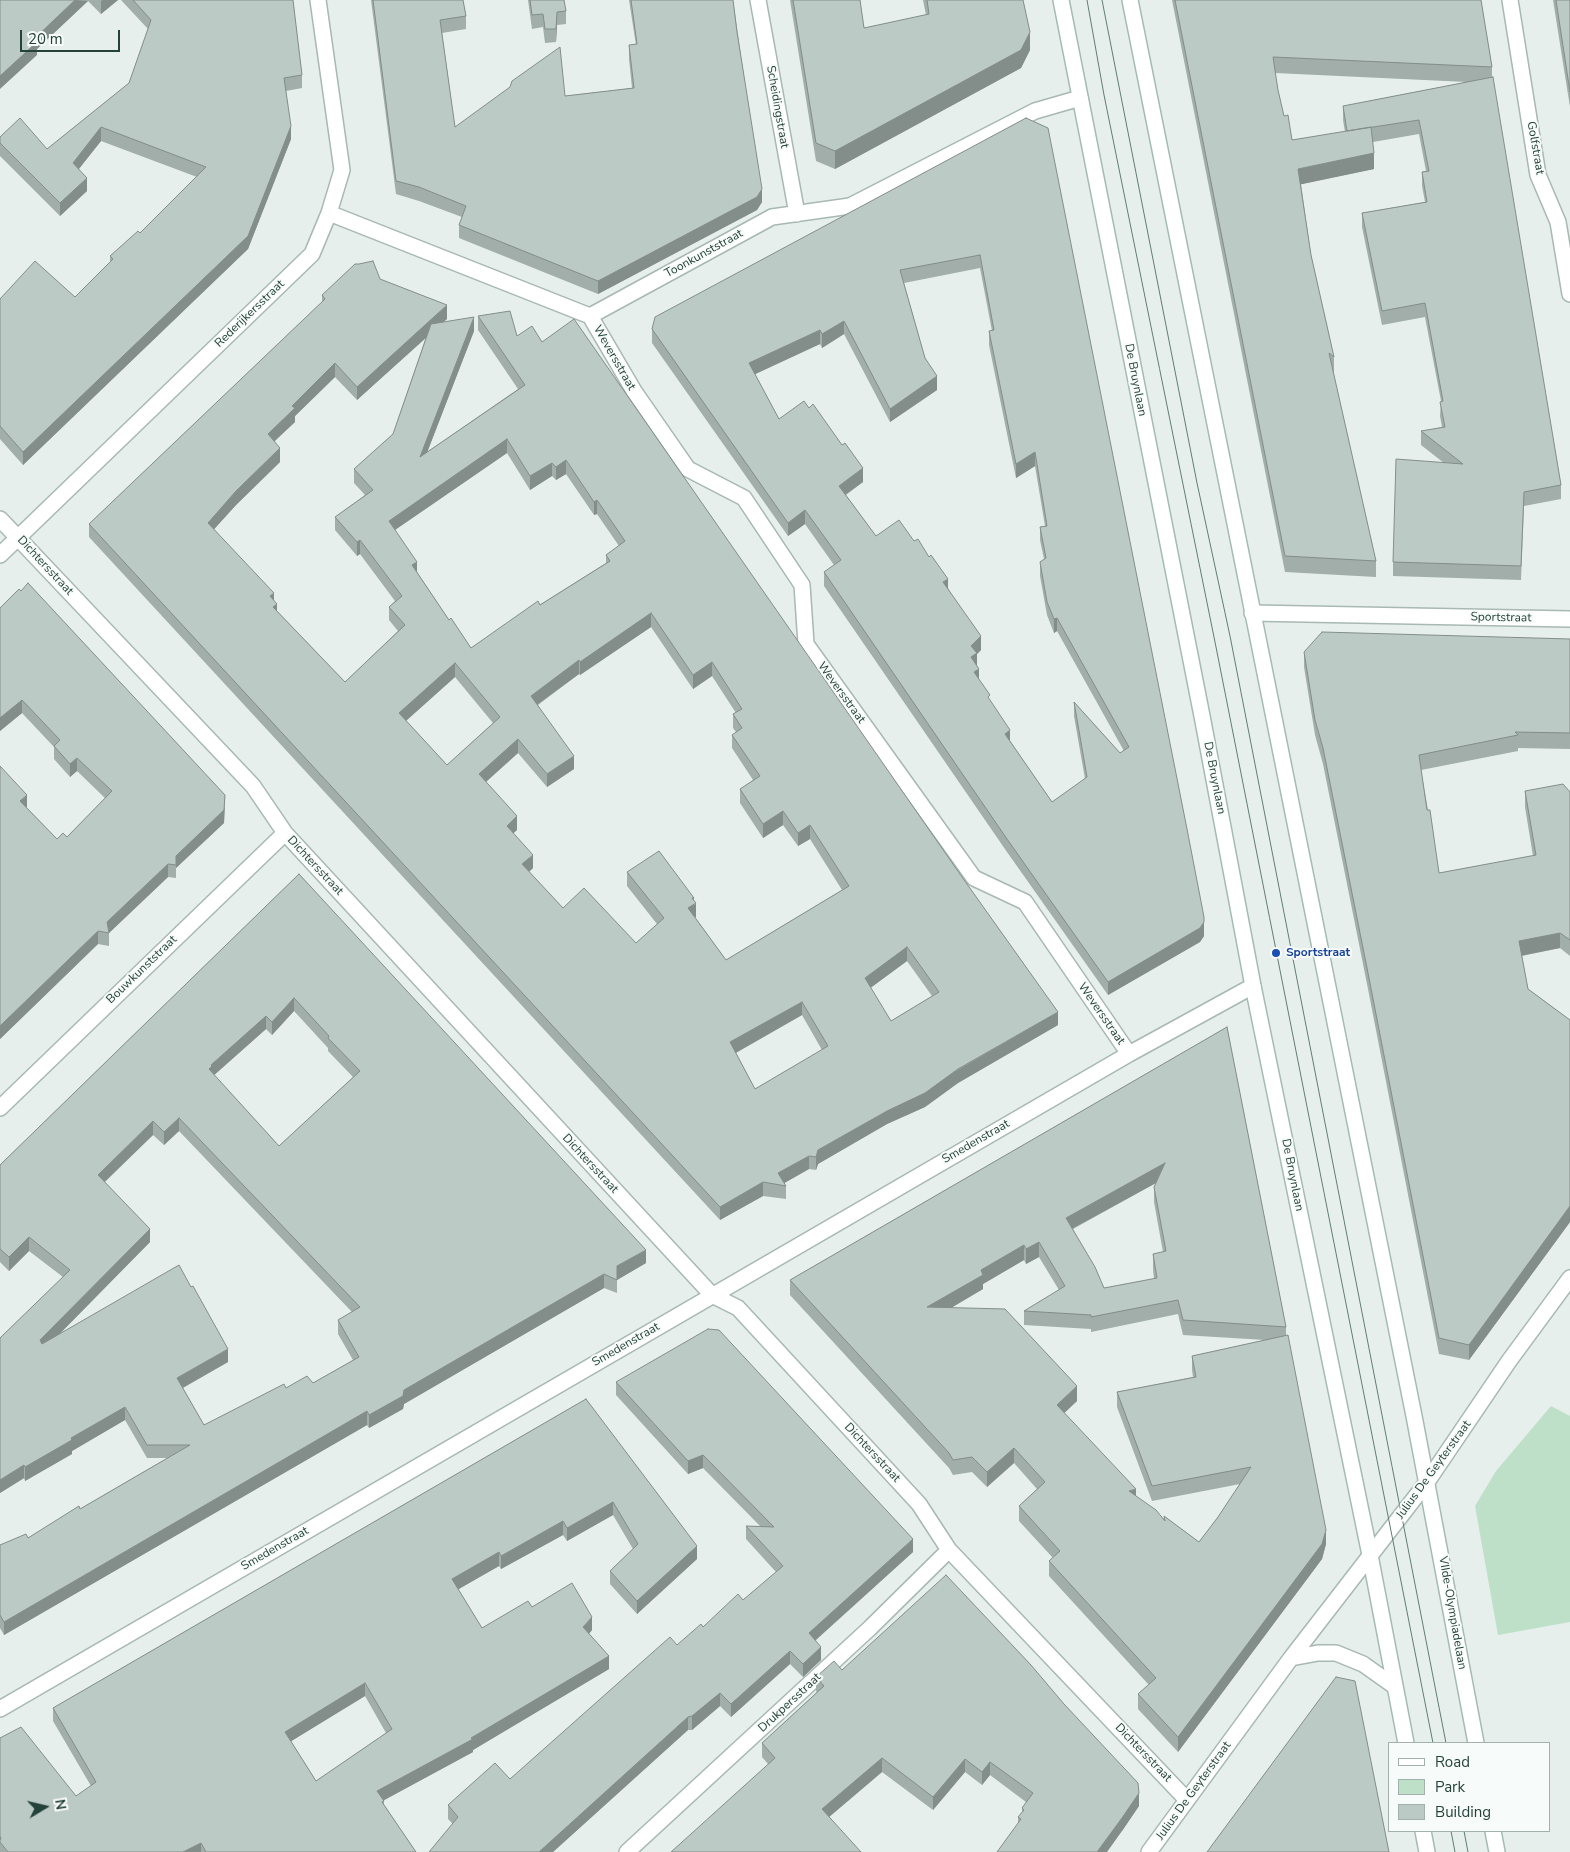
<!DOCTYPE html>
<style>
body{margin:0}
#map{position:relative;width:1570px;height:1852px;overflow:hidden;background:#e6efeb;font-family:"Nunito Sans",sans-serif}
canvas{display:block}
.legend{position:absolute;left:1388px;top:1742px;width:162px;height:90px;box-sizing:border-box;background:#f7fbf9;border:1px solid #a3b1ad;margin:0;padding:6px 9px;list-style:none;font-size:15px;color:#24423a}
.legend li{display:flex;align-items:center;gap:10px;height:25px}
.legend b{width:25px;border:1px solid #a3b1ad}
.north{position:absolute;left:20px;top:1782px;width:50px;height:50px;-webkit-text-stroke:4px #f7fbf9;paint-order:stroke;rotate:81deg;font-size:14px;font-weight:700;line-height:20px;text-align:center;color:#24423a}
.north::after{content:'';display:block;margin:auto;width:18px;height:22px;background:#24423a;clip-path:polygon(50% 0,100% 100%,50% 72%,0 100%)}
.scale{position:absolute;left:20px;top:30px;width:100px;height:22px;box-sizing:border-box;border:2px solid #24423a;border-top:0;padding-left:6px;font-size:15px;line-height:18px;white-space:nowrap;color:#24423a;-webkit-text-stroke:4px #f7fbf9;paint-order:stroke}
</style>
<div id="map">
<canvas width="1570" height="1852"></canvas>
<ul class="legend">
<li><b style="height:6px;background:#fff"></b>Road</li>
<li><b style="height:14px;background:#bfe0c8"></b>Park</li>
<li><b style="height:14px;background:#bbcac4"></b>Building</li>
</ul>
<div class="north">N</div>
<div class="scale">20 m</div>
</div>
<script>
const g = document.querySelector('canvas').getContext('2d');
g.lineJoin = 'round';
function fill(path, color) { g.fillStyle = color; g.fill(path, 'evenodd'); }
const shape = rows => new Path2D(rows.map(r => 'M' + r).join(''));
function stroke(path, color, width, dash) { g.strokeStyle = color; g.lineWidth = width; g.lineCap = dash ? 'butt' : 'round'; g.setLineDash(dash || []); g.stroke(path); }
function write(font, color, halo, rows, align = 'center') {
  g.font = font + ' "Nunito Sans",sans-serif'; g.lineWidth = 4; g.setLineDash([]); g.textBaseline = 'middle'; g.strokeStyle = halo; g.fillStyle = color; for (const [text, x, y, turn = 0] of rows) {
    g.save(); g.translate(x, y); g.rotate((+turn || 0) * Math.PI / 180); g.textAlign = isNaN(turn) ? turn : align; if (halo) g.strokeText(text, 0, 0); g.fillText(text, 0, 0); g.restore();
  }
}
fill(shape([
 [1551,1406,1570,1416,1570,1622,1498,1635,1475,1506,1496,1471]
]), '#bfe0c8');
const minor = shape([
 [758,0,797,214],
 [1510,0,1538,175,1558,222,1570,294],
 [329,213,590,316],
 [590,316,634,391,688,469,744,498,802,585,806,644,974,878,1025,902,1129,1054],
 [590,316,772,217,850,206,1035,111,1080,98],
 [0,519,253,786,285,833,712,1295,738,1308,919,1504,949,1550,1187,1800],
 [0,555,312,254,329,213,342,170,318,0],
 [1252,613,1570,619],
 [0,1108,285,833],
 [1291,1658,1318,1653,1336,1653,1363,1664,1394,1686],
 [0,1709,1129,1054,1253,986],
 [627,1852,870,1628,949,1550],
 [1149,1852,1291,1658,1427,1482,1509,1361,1570,1278]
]);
const secondary = shape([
 [1061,0,1202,716,1253,986,1370,1555,1406,1743],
 [1130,0,1414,1416,1476,1743],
 [1423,1831,1427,1852],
 [1493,1831,1497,1852]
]);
stroke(minor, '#a8b8b2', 18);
stroke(secondary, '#a4bbb3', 18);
stroke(minor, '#fff', 15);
stroke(secondary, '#fff', 15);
stroke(shape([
 [1087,0,1104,95,1215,642,1433,1743],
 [1102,0,1197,483,1230,636,1446,1743],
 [1451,1831,1455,1852],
 [1464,1831,1468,1852]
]), '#5f7d75', 1);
fill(shape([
 [0,0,118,0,101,14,88,1,37,49,37,55],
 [121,0,293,0,302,75,302,88,286,91,291,139,248,249,23,465,0,439,0,299,75,297,110,262,110,256,140,233,197,177,101,141,79,169,87,191,60,216,0,156,0,137,47,149,129,83,148,29],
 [371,0,463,0,466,16,466,29,442,33,455,127,565,96,632,88,629,59,629,45,636,45,629,0,733,0,762,202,757,210,598,294,459,238,459,225,462,217,419,201,396,194],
 [528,0,564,0,566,11,566,24,557,25,556,42,545,43,543,27,532,29],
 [790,0,860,0,864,28,926,15,923,0,1023,0,1030,50,1021,68,835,169,816,161],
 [1172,0,1481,0,1492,67,1492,77,1561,485,1561,499,1524,506,1521,580,1393,576,1393,562,1444,463,1421,445,1421,431,1442,427,1440,416,1441,401,1425,317,1382,325,1362,227,1362,213,1425,202,1422,186,1422,172,1426,171,1419,134,1373,142,1374,169,1301,184,1311,255,1334,357,1334,373,1333,372,1376,561,1376,577,1285,572],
 [1275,73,1467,82,1343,106,1343,120,1345,132,1292,140,1284,116,1278,90],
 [1553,0,1570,0,1570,107],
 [1026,118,1204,936,1200,942,1108,995,1007,852,824,586,824,572,834,565,805,524,788,536,652,343,652,329],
 [980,268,992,331,989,331,989,345,1016,478,1035,466,1045,526,1040,527,1040,540,1044,559,1040,562,1040,576,1047,615,1054,633,1057,631,1124,751,1120,753,1074,702,1074,716,1085,779,1052,802,1010,741,979,680,977,665,977,654,981,650,948,588,914,541,876,536,846,495,863,482,779,419,755,374,820,344,822,348,844,334,890,422,937,390,925,358,904,283],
 [380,279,447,319,443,322,474,331,427,452,518,389,478,330,478,316,517,336,542,342,1058,1025,958,1083,925,1107,887,1124,818,1164,816,1170,809,1169,784,1183,786,1186,786,1199,763,1196,720,1220,89,537,89,524,322,302,322,295],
 [426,337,393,434,354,469,354,483,365,495,335,517,335,530,357,556,360,554,395,601,389,607,389,620,398,631,345,682,277,611,274,600,214,529,236,505,280,462,275,441,295,422,295,416,335,377,357,400],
 [507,453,530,490,552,476,556,480,566,474,594,515,597,514,619,546,606,555,606,563,471,648,449,620,417,572,395,530],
 [651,627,693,689,712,676,736,713,733,714,733,728,736,732,732,735,732,748,753,780,740,789,740,803,763,838,783,825,798,846,810,839,842,890,726,960,695,917,694,901,627,872,627,886,657,924,636,943,563,908,529,872,533,868,513,833,517,830,486,782,518,753,547,787,574,769,538,705,579,674,580,675],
 [455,677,493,723,447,765,406,721],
 [907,961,932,996,891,1021,870,988],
 [802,1015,822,1050,755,1089,736,1053],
 [0,608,225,808,224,823,176,868,176,878,168,877,109,933,109,946,98,944,0,1039,0,766,27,808,57,839,67,837,105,798,77,771,70,777,54,759,54,747,22,713,0,731],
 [1570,639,1570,749,1518,748,1518,751,1421,770,1439,873,1533,856,1525,807,1525,791,1570,792,1570,956,1560,948,1522,956,1528,989,1570,1020,1570,1222,1469,1360,1439,1354,1368,989,1323,764,1315,735,1304,667,1304,652],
 [299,874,646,1263,617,1280,617,1293,604,1288,404,1404,403,1409,369,1428,367,1425,4,1635,0,1628,0,1545,28,1538,80,1509,167,1458,147,1458,125,1420,72,1451,72,1454,25,1481,24,1478,0,1493,0,1338,63,1277,29,1251,9,1271,0,1262,0,1165],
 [294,1011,328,1048,328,1051,353,1077,279,1146,214,1075,266,1029,272,1035],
 [179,1131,352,1312,338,1320,338,1334,353,1360,313,1383,286,1388,204,1425,183,1388,228,1362,59,1334,150,1242,105,1182,153,1135,164,1145],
 [1227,1027,1286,1327,1286,1336,1326,1544,1322,1559,1178,1752,1138,1709,1138,1694,1149,1685,1049,1576,1049,1561,1053,1558,1019,1521,1019,1506,1037,1489,1014,1463,987,1487,972,1472,953,1475,949,1468,790,1295,790,1280],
 [1156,1183,1154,1187,1154,1202,1163,1252,1153,1254,1153,1269,1154,1279,1104,1288,1073,1229],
 [1039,1257,1059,1290,1024,1311,1024,1325,1091,1329,1091,1332,1178,1314,1183,1335,1265,1340,1192,1356,1192,1370,1193,1377,1117,1392,1117,1407,1152,1501,1240,1484,1218,1517,1199,1542,1164,1516,1164,1519,1136,1496,1064,1413,1077,1401,951,1308,983,1289,983,1284,1024,1260,1026,1264],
 [616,1382,913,1552,816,1640,821,1660,803,1677,790,1664,731,1717,720,1706,692,1730,688,1730,553,1852,429,1852,453,1824,448,1819,448,1805,510,1779,677,1645,743,1600,776,1572,746,1539,746,1526,760,1526,703,1468,688,1474,616,1395],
 [586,1399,697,1559,637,1614,610,1584,610,1571,633,1549,613,1515,567,1541,563,1535,501,1569,499,1566,458,1589,482,1628,532,1607,592,1630,589,1634,609,1669,473,1750,473,1752,384,1800,384,1805,416,1852,0,1852,0,1738,76,1796,91,1786,53,1721,53,1708],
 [365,1696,386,1733,316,1781,291,1741],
 [842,1670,1139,1806,1122,1831,1018,1823,1018,1817,1022,1812,1022,1808,1026,1802,990,1775,982,1785,965,1772,933,1810,882,1772,829,1817,768,1764,762,1757,762,1743,817,1692,816,1691,816,1677]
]), '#a1aea9');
fill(shape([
 [75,0,88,1,37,49,37,55,0,89,0,76,34,39],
 [103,0,118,0,101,14,101,1],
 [557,12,557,25,556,42,556,29],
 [1030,32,1030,50,1021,68,835,169,835,151],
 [291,126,291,139,248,249,23,465,23,452],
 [101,127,101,141,73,176,73,163],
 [1374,153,1374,169,1298,185,1298,169],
 [87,178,87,191,60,216,60,203],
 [762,189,762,202,757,210,598,294,598,281],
 [447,305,447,319,357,400,357,387],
 [474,317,474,331,420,471,420,457],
 [844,321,844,334,822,348,822,334],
 [820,330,820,344,749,377,749,363],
 [335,363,335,377,295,416,295,422,268,447,268,434,292,406],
 [937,376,937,390,890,422,890,409],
 [507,439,507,453,389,534,389,521],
 [280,448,280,462,236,505,208,536,208,523,236,491],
 [1035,452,1035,466,1016,478,1016,464],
 [566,460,566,474,556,480,556,467],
 [552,463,552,476,530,490,530,476],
 [863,468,863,482,839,499,839,486],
 [597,500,597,514,594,515,594,502],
 [805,510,805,524,788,536,788,523],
 [360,540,360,554,357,556,357,542],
 [417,562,417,576,412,565],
 [948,579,948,593,943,582],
 [274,593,274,607,270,596],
 [277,604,277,618,273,607],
 [651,613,651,627,580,675,580,662],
 [1057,618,1057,631,1054,633,1054,619],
 [981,636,981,650,977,654,977,667,971,670,971,646],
 [579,660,579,674,531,709,531,696],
 [712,662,712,676,693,689,693,675],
 [455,663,455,677,399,727,399,713],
 [979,669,979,682,974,672],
 [22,700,22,713,0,731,0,718],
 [1010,730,1010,744,1005,734],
 [518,739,518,753,479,788,479,774],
 [574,756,574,769,547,787,547,774],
 [77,758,77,771,70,777,70,764],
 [27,795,27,808,20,801],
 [225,795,224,823,176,868,176,856],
 [783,811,783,825,763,838,763,824],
 [517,816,517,830,507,839,507,826],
 [810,825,810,839,798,846,798,833],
 [533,855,533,868,522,878,522,864],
 [168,864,168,877,109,933,107,922],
 [692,898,694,898,694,905,696,903,696,917,688,922,688,908],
 [1204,922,1204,936,1200,942,1108,995,1108,982],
 [98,931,98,944,0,1039,0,1026],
 [1560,933,1560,948,1519,956,1519,941],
 [907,947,907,961,865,992,865,978],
 [294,998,294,1011,272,1035,272,1022],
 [802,1002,802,1015,730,1056,730,1042],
 [1058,1012,1058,1025,958,1083,925,1107,887,1124,818,1164,816,1170,816,1157,818,1150,887,1111],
 [266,1016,266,1029,212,1077,209,1069,211,1065],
 [179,1118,179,1131,164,1145,164,1132],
 [153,1121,153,1135,98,1188,98,1175],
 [809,1156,809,1169,781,1185,778,1173],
 [1165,1163,1165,1178,1066,1232,1066,1218],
 [763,1182,763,1196,720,1220,720,1207],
 [1570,1206,1570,1222,1469,1360,1469,1345],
 [150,1229,150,1242,40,1354,40,1340],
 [29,1237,29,1251,9,1271,9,1257],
 [1039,1242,1039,1257,1026,1264,1026,1249],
 [1024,1245,1024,1260,983,1284,983,1289,927,1322,927,1307,981,1270],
 [646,1250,646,1263,617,1280,617,1266],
 [604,1274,604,1288,404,1404,403,1409,369,1428,369,1415,404,1390],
 [228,1349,228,1362,177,1391,177,1378],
 [1077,1386,1077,1401,1057,1420,1057,1405],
 [125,1407,125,1420,72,1451,72,1454,25,1481,25,1467,71,1438],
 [367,1411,367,1425,4,1635,4,1622],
 [1014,1448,1014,1463,987,1487,987,1472],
 [703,1455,703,1468,688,1474,688,1461],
 [24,1465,24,1478,0,1493,0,1480],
 [1136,1489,1136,1504,1129,1491],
 [613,1502,613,1515,567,1541,567,1528],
 [563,1521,563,1535,501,1569,501,1556],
 [1326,1530,1326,1544,1322,1559,1178,1752,1178,1737],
 [913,1539,913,1552,809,1646,809,1633],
 [697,1546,697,1559,637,1614,637,1601],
 [499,1552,499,1566,452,1593,452,1579],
 [592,1617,592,1630,583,1640,583,1627],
 [821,1647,821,1660,803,1677,803,1664],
 [790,1651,790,1664,731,1717,731,1704],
 [609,1656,609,1669,473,1750,473,1752,377,1804,377,1791,471,1738],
 [365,1683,365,1696,285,1745,285,1732],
 [720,1693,720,1706,692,1730,692,1716],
 [688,1717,688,1730,553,1852,539,1852],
 [882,1758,882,1772,822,1823,822,1809],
 [965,1759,965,1772,933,1810,933,1797],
 [990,1762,990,1775,982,1785,982,1772],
 [1139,1793,1139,1806,1122,1831,1107,1852,1097,1852],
 [201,1843,201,1852,183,1852]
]), '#838d89');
const building = shape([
 [0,0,75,0,34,39,37,42,0,76,0,0],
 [133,0,293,0,302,75,284,78,291,126,248,236,23,452,0,426,0,299,35,261,75,297,113,259,110,256,138,231,140,233,206,167,101,127,73,163,87,178,60,203,0,143,0,137,20,118,47,149,129,83,151,20,133,0],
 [373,0,463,0,466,16,440,20,455,127,510,87,512,81,560,47,565,96,634,88,629,45,637,44,631,0,733,0,737,32,762,189,757,197,598,281,459,225,466,206,419,187,396,181,373,0],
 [530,0,564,0,566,11,557,12,556,29,545,29,543,14,532,15,530,0],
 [793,0,860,0,864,28,929,14,927,0,1023,0,1030,32,1021,50,835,151,816,143,793,0],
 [1175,0,1481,0,1492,67,1273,57,1278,90,1284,116,1288,115,1292,140,1371,127,1374,153,1298,169,1311,255,1334,357,1329,353,1376,561,1285,556,1175,0],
 [1556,0,1570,0,1570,92,1556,0],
 [1493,77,1561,485,1524,492,1521,566,1393,562,1396,459,1463,464,1421,431,1445,427,1440,402,1443,401,1425,303,1382,311,1362,213,1427,202,1422,172,1429,171,1419,120,1347,131,1343,106,1493,77],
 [1026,118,1048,128,1187,829,1204,917,1204,922,1200,928,1108,982,1007,839,824,572,841,560,805,510,788,523,652,329,655,317,1026,118],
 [980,255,994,330,989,331,1016,464,1035,452,1047,526,1040,527,1046,558,1040,562,1047,602,1054,619,1057,618,1129,747,1120,753,1074,702,1087,777,1052,802,1005,734,1010,730,988,697,990,695,974,672,979,669,971,657,977,653,971,646,981,636,943,582,948,579,931,555,929,557,918,539,914,541,899,520,876,536,839,486,863,468,845,443,842,445,813,404,809,408,804,401,779,419,749,363,820,330,822,334,844,321,890,409,937,376,925,358,900,270,980,255],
 [373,261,380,279,447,305,357,387,335,363,292,406,295,408,268,434,280,448,236,491,208,523,274,593,270,596,277,604,273,607,345,682,405,625,389,607,402,596,360,540,357,542,335,517,373,490,354,469,393,434,431,324,474,317,420,457,525,385,478,316,510,311,517,336,532,326,542,342,574,319,962,877,1058,1012,958,1069,925,1093,887,1111,818,1150,816,1157,809,1156,778,1173,786,1186,763,1182,720,1207,89,524,325,299,322,295,355,264,359,264,373,261],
 [507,439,530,476,552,463,556,467,566,460,594,502,597,500,625,541,606,555,610,561,540,605,538,601,471,648,451,618,449,620,412,565,417,562,389,521,507,439],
 [651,613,693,675,712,662,742,709,733,714,742,728,732,735,760,776,740,789,763,824,783,811,798,833,810,825,849,886,726,960,688,908,696,903,692,898,694,898,659,851,627,872,664,918,636,943,584,888,563,908,522,864,533,855,507,826,517,816,479,774,518,739,547,774,574,756,531,696,579,660,580,662,651,613],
 [455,663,500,717,447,765,399,713,455,663],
 [907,947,939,992,891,1021,865,978,907,947],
 [802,1002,828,1046,755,1089,730,1042,802,1002],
 [28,583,225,795,224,810,176,856,176,865,168,864,107,922,109,933,98,931,0,1026,0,766,27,795,20,801,57,839,63,833,67,837,112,791,77,758,70,764,54,746,60,740,22,700,0,718,0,608,19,589,21,591,28,583],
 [1322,632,1570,639,1570,733,1515,732,1518,735,1419,755,1427,810,1430,810,1439,873,1536,855,1525,791,1563,784,1570,792,1570,940,1560,933,1519,941,1528,989,1570,1020,1570,1206,1469,1345,1439,1338,1368,973,1323,748,1315,720,1304,652,1322,632],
 [299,874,646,1250,617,1266,617,1280,604,1274,404,1390,403,1396,369,1415,367,1411,4,1622,0,1615,0,1545,26,1534,28,1538,79,1506,80,1509,190,1445,147,1445,125,1407,71,1438,72,1440,25,1467,24,1465,0,1480,0,1338,70,1270,29,1237,9,1257,0,1249,0,1165,299,874],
 [294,998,329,1036,328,1038,360,1071,279,1146,209,1069,212,1066,211,1065,266,1016,272,1022,294,998],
 [179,1118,360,1307,338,1320,359,1357,313,1383,307,1376,286,1388,284,1384,204,1425,177,1378,228,1349,193,1286,191,1287,179,1265,42,1344,40,1340,150,1229,98,1175,153,1121,164,1132,179,1118],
 [1227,1027,1286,1327,1183,1320,1178,1300,1091,1317,1091,1315,1024,1311,1065,1286,1039,1242,1026,1249,1024,1245,981,1270,983,1275,927,1307,1005,1309,1077,1386,1057,1405,1136,1489,1129,1491,1156,1510,1165,1521,1164,1516,1199,1542,1218,1517,1251,1467,1152,1486,1117,1392,1196,1377,1192,1356,1288,1335,1326,1530,1322,1544,1178,1737,1138,1694,1156,1678,1049,1561,1060,1551,1019,1506,1045,1482,1014,1448,987,1472,972,1457,953,1460,949,1453,790,1280,1227,1027],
 [1165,1163,1154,1187,1166,1251,1153,1254,1157,1278,1104,1288,1095,1267,1066,1218,1165,1163],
 [708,1329,719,1330,913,1539,809,1633,821,1647,803,1664,790,1651,731,1704,720,1693,692,1716,688,1717,539,1852,429,1852,458,1817,448,1805,495,1763,510,1779,670,1637,677,1645,701,1624,703,1627,738,1594,743,1600,783,1566,746,1526,774,1527,703,1455,688,1461,616,1382,708,1329],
 [586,1399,697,1546,637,1601,610,1571,638,1544,613,1502,567,1528,563,1521,501,1556,499,1552,452,1579,482,1628,528,1601,532,1607,572,1583,592,1617,583,1627,609,1656,471,1738,473,1739,377,1791,384,1801,382,1802,416,1852,206,1852,201,1843,183,1852,8,1852,0,1842,0,1840,1,1839,0,1836,0,1738,21,1727,76,1796,96,1782,53,1708,586,1399],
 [365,1683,392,1729,316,1781,285,1732,365,1683],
 [946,1575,1031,1665,1064,1704,1138,1783,1139,1793,1122,1818,1097,1852,997,1852,1021,1819,1018,1817,1024,1810,1022,1808,1033,1793,990,1762,982,1772,965,1759,933,1797,882,1758,822,1809,861,1852,671,1852,775,1758,762,1743,824,1686,816,1677,834,1661,842,1670,946,1575],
 [1336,1677,1355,1681,1389,1852,1207,1852,1336,1677]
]);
fill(building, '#bbcac4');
stroke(building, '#838d89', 1);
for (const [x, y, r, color] of [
 [1276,953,5,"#1a4fb4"]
]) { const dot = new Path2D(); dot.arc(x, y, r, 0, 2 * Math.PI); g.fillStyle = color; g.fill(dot); stroke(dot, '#f7fbf9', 2); }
write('12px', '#24423a', '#f7fbf9', [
 ["Scheidingstraat",777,107,80],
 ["Golfstraat",1535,148,80],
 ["Toonkunststraat",704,254,-29],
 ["Rederijkersstraat",250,314,-44],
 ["Weversstraat",614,358,60],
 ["De Bruynlaan",1135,380,79],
 ["Dichtersstraat",45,566,47],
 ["Sportstraat",1501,618,1],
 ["Weversstraat",841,693,54],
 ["De Bruynlaan",1214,778,79],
 ["Dichtersstraat",315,866,47],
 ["Bouwkunststraat",142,970,-44],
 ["Weversstraat",1101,1014,55],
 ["Smedenstraat",976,1142,-30],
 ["Dichtersstraat",590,1164,47],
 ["De Bruynlaan",1292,1175,79],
 ["Smedenstraat",626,1345,-30],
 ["Dichtersstraat",872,1453,47],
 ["Julius De Geyterstraat",1434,1470,-54],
 ["Smedenstraat",275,1549,-30],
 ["VIIde-Olympiadelaan",1452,1613,80],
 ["Drukpersstraat",790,1703,-43],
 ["Dichtersstraat",1143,1753,46],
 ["Julius De Geyterstraat",1194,1791,-54]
]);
write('bold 12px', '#164399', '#f7fbf9', [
 ["Sportstraat",1286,953]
], 'left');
</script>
